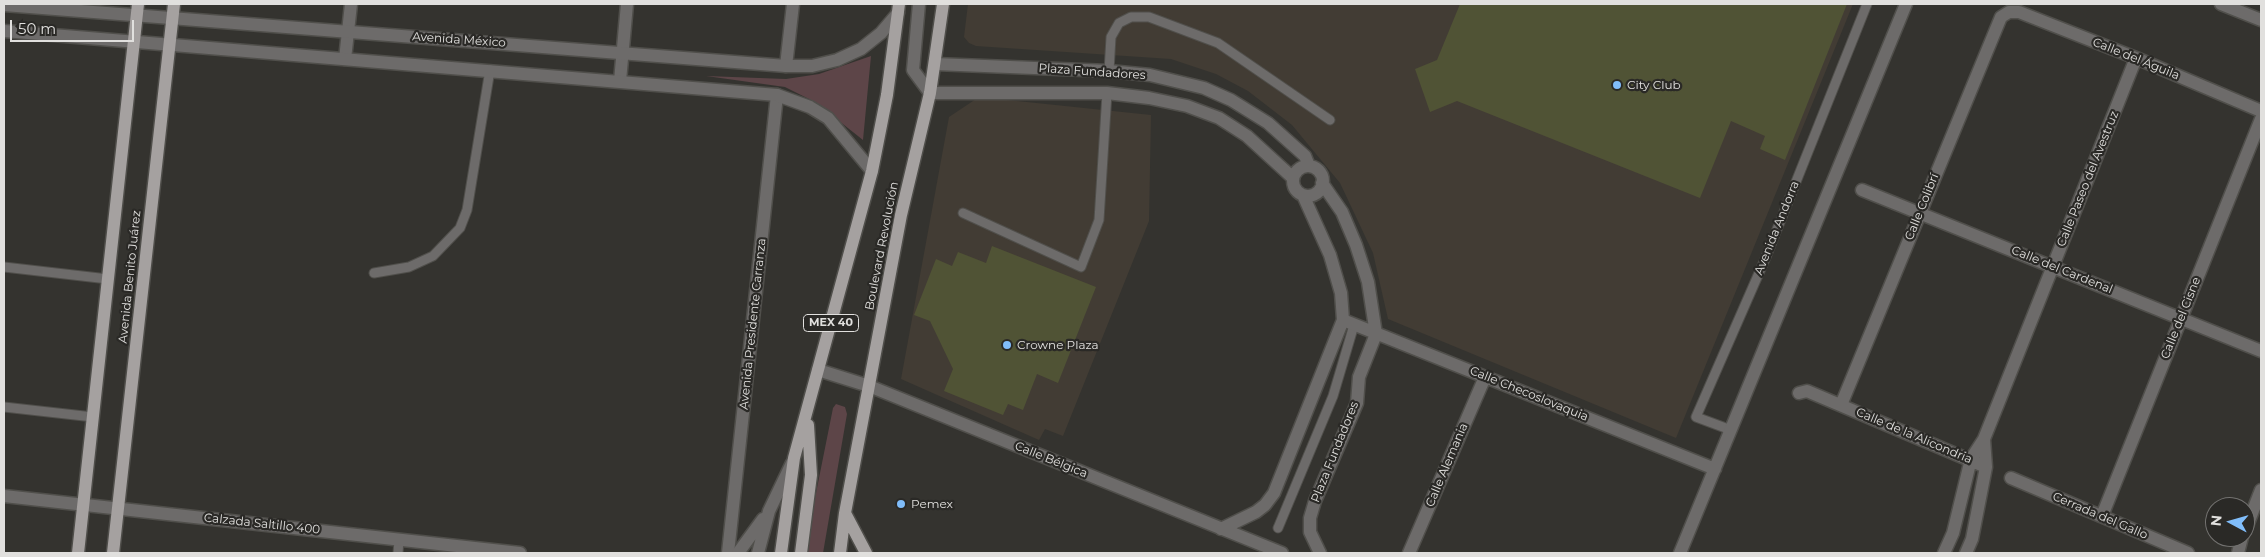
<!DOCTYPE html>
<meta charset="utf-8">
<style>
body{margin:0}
#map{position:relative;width:2265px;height:557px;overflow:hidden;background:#34332f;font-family:Montserrat,sans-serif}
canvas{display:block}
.frame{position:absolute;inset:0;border:5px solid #e1e0de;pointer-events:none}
.north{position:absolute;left:2205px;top:497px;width:50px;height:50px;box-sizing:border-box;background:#2a2926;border:1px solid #737270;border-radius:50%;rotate:276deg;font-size:14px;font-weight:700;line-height:20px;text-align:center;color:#e1e0de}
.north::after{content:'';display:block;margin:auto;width:18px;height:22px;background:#80bdfa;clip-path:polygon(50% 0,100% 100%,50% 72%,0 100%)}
.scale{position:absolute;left:10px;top:20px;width:124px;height:22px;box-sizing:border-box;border:2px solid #e1e0de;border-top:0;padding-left:6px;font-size:15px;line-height:18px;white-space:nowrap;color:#e1e0de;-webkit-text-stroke:4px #2a2926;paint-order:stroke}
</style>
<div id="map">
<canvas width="2265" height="557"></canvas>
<div class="frame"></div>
<div class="north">N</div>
<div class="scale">50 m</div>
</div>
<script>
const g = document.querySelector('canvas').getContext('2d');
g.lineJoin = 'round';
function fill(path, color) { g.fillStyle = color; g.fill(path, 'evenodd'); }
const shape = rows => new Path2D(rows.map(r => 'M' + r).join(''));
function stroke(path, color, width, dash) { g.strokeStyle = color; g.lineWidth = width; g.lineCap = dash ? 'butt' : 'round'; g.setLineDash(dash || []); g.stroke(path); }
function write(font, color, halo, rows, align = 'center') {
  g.font = font + ' Montserrat,sans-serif'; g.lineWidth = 4.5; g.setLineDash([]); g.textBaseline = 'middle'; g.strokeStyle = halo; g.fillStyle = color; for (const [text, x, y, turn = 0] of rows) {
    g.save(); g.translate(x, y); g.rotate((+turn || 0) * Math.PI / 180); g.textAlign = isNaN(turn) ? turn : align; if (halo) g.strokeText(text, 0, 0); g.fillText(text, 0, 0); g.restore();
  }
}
fill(shape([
 [968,4,1853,4,1676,438,1388,319,1373,253,1340,183,1292,125,1248,91,1216,74,1171,59,976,46,969,43,964,37],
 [979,97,1151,115,1149,221,1063,436,1045,429,1039,440,901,379,949,117]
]), '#423c34');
fill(shape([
 [871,56,863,140,815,102,785,87,706,76,786,79,819,74],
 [836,404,845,407,847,414,823,553,807,553,807,538,833,408]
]), '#5d4548');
fill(shape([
 [1460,4,1847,4,1785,160,1760,149,1765,136,1731,121,1700,198,1457,101,1430,112,1415,69,1437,60],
 [992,246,1096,287,1058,383,1037,374,1023,410,1008,404,1003,415,944,391,953,369,930,321,914,315,936,259,952,266,958,252,986,263]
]), '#505335');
const service = shape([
 [1109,71,1111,37,1119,23,1131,17,1149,17,1218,43,1330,120],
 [963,213,1081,267,1099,220,1107,93],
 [4,267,108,279],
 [374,273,409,267,433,256,460,228,467,210,490,70],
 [4,407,93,417],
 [1731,430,1696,417,1766,257,1867,4],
 [1278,528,1333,396,1354,325],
 [398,553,399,540]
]);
const minor = shape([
 [919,4,913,70,930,93,1107,93,1149,98,1187,106,1219,118,1247,136,1293,178],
 [2221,4,2261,20],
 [345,59,351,4],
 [935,64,1109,71,1150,75,1204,88,1231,100,1268,123,1305,156,1309,166],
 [786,66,793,4],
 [620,81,627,4],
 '1293 181a15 15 0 1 1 30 0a15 15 0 1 1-30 0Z',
 [1862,190,2261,351],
 [1343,320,1715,469],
 [818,370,869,386,1282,553],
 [1799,393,1807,391,1986,467],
 [1841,405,2001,17,2009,12,2019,12,2136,58,2261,111],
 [2011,478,2188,553],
 [2102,516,2261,119],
 [1221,529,1256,512,1265,505,1274,493,1343,320,1341,293,1330,255,1303,195],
 [2245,531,2261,490],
 [728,553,777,95],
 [1320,553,1310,532,1310,518,1315,501,1357,403,1359,377,1376,334,1368,282,1356,245,1342,212,1322,183],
 [1409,553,1485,377],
 [1680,553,1906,4],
 [1944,553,1953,533,1971,459,1984,439,2136,58],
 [1966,553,1972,539,1986,467,1984,439],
 [2238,553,2242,537]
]);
const tertiary = shape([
 [4,5,786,66,812,66,837,60,861,49,881,33,898,13],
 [4,31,777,95,810,107,828,118,872,171],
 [4,496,520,553],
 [738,553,763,519],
 [758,553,769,511,792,463]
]);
const primary = shape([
 [845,513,866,553],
 [78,553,138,4],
 [113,553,174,4],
 [781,553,794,458,872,171,887,95,899,4],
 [801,553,811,475,808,425],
 [840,553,845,513,901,215,930,93,943,4]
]);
stroke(service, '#504f4b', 11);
stroke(minor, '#504f4b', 15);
stroke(tertiary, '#504f4b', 15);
stroke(primary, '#504f4b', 15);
stroke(service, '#6d6b6a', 9);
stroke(minor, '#6d6b6a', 12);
stroke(tertiary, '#6d6b6a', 12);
stroke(primary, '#a5a1a0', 12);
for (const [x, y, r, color] of [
 [1617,85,5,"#80bdfa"],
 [1007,345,5,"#80bdfa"],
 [901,504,5,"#80bdfa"]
]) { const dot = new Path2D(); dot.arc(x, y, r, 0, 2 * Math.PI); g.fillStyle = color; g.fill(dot); stroke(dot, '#2a2926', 2); }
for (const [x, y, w] of [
 [831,323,55]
]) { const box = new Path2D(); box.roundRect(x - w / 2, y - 8.5, w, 17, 4); g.fillStyle = '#2a2926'; g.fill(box); stroke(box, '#e1e0de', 1); }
write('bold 11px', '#e1e0de', null, [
 ["MEX 40",831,323]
]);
write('12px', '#e1e0de', '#2a2926', [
 ["Avenida México",459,40,4],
 ["Calle del Águila",2136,59,22],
 ["Plaza Fundadores",1092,72,4],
 ["Calle Paseo del Avestruz",2088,179,-68],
 ["Calle Colibrí",1922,207,-68],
 ["Avenida Andorra",1777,228,-68],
 ["Boulevard Revolución",882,246,-79],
 ["Calle del Cardenal",2062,270,22],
 ["Avenida Benito Juárez",130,277,-84],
 ["Calle del Cisne",2181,318,-68],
 ["Avenida Presidente Carranza",753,324,-84],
 ["Calle Checoslovaquia",1529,394,22],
 ["Calle de la Alicondria",1914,436,23],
 ["Plaza Fundadores",1335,452,-68],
 ["Calle Bélgica",1051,460,22],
 ["Calle Alemania",1447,465,-67],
 ["Cerrada del Gallo",2100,516,23],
 ["Calzada Saltillo 400",262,524,6]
]);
write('12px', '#e1e0de', '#2a2926', [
 ["City Club",1627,85],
 ["Crowne Plaza",1017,345],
 ["Pemex",911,504]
], 'left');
</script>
